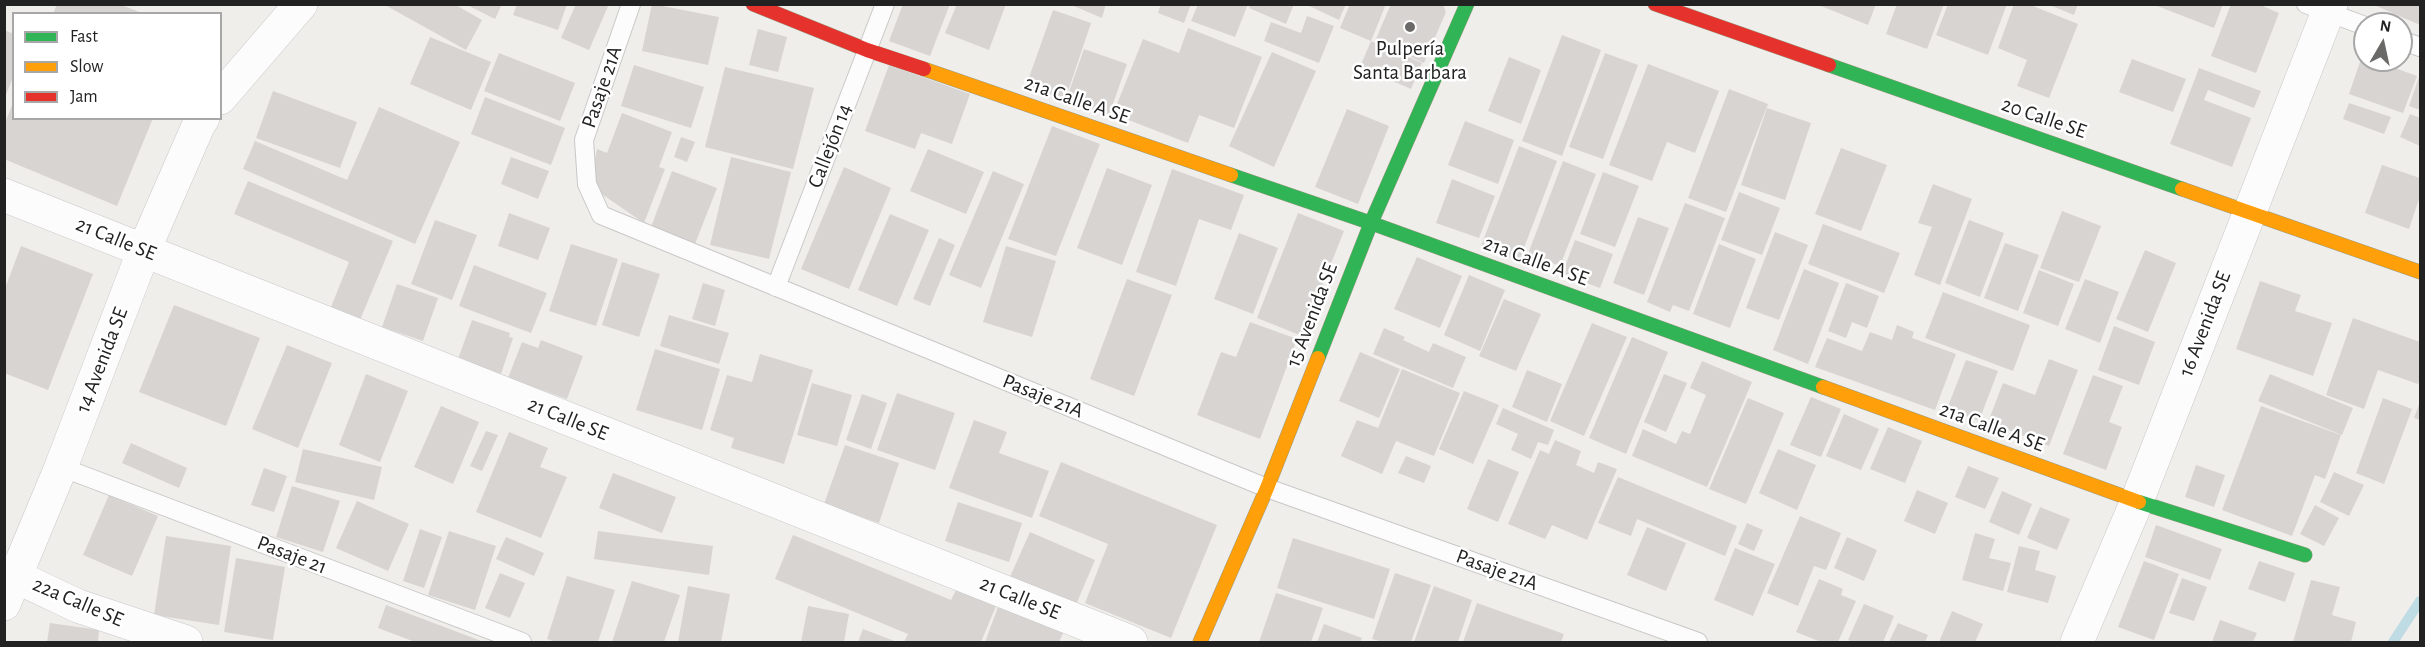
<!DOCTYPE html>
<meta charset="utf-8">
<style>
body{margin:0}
#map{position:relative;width:2425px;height:647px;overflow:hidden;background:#f0eeeb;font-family:"Alegreya Sans",sans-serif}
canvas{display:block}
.frame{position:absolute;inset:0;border:6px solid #222;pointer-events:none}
.legend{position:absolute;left:12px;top:12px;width:210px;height:108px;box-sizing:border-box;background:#fff;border:2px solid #a7a7a7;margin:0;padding:8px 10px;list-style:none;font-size:18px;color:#222}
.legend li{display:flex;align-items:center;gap:12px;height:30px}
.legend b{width:30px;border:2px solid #a7a7a7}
.north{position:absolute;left:2353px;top:12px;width:60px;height:60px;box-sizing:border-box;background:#fff;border:2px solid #a7a7a7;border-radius:50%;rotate:9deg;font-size:16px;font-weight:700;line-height:24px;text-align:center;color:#222}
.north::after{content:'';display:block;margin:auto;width:21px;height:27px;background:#6a6968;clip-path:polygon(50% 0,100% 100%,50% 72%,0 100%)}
</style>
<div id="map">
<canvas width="2425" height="647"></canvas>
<div class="frame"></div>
<ul class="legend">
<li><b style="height:8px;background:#30b455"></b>Fast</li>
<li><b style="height:8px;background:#ff9f0a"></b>Slow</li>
<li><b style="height:8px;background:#e5322d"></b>Jam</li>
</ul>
<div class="north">N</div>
</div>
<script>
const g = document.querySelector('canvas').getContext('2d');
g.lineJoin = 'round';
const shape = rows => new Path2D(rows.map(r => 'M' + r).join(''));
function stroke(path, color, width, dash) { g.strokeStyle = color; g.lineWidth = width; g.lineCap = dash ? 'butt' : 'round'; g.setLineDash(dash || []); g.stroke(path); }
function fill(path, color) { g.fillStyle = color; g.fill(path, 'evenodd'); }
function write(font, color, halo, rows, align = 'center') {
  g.font = font + ' "Alegreya Sans",sans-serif'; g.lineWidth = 5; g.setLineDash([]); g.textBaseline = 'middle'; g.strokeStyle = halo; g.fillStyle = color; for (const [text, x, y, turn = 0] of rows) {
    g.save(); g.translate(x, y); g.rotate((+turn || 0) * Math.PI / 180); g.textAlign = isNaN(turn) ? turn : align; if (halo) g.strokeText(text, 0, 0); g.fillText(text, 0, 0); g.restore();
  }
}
stroke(shape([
 [2393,642,2420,601]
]), '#bfdbe3', 10);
fill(shape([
 [57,4,119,4,142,13,53,14],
 [383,4,454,4,482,20,466,50],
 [465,4,502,4,495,19],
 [517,4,567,4,558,30,513,15],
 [576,4,609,4,589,50,561,38],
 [652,4,719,17,708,65,642,51],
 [903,4,950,4,930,56,889,41],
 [957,4,1006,4,989,50,945,33],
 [1069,4,1106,4,1102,18],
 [1161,4,1191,4,1184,23,1158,13],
 [1198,4,1248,4,1235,37,1191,21],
 [1251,4,1294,4,1286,24,1249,8],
 [1305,4,1346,4,1339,20],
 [1350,4,1386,4,1371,41,1340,28],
 [1391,4,1443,4,1446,12,1424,63,1375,41],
 [1816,4,1876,4,1868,25],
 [1897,4,1944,4,1927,49,1886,34],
 [1948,4,2007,4,1988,55,1936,35],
 [2014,4,2028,4,2078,24,2049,98,2017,86,2027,60,1998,48],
 [2047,4,2078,4,2074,15],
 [2152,4,2223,4,2214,28],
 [2231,4,2258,4,2279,13,2256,73,2211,56],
 [2372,4,2420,4,2420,25],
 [1053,10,1091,23,1065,100,1026,86],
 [1307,16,1334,26,1319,63,1264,41,1271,22,1301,33],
 [1188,28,1262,57,1234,128,1199,115,1188,143,1113,114,1143,39,1179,53],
 [758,29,787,37,778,72,749,65],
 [4,30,14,34,14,75,5,97],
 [1562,35,1601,50,1562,156,1522,141],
 [430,37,491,62,471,110,410,84],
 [1371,41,1422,63,1411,89,1360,67],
 [1084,49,1127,64,1109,115,1066,100],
 [1272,52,1316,71,1274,167,1229,146],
 [499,53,575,83,560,121,484,91],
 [1605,53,1638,65,1603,159,1569,147],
 [2362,56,2365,57,2365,60,2373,60,2417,76,2403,113,2349,94],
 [1509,57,1541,70,1521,124,1488,111],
 [2132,59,2186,79,2173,112,2119,92],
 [1648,64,1719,91,1695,153,1667,142,1652,181,1609,165],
 [634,65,704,87,691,128,621,106],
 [889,65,970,94,952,144,921,133,915,149,865,131],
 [725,67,814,88,793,169,705,147],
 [2199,68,2261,91,2254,108,2208,90,2204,100,2251,118,2232,167,2170,144],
 [2420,74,2420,110,2409,106],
 [1729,89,1768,104,1726,212,1688,198],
 [273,91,357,122,340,168,256,138],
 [485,97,565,128,551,165,471,134],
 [13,103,14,118,153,118,117,206,4,159,4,125],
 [2349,103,2391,117,2384,134,2343,119],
 [379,107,460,142,415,244,243,169,255,141,347,180],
 [1767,108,1811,123,1785,200,1741,185],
 [1347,109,1389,126,1358,204,1315,187],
 [622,113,672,132,659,167,665,169,644,223,590,186,597,149,607,153],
 [2410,114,2420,118,2420,146,2400,137],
 [1465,121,1514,140,1498,184,1448,165],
 [1052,126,1100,144,1056,256,1008,239],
 [681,137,695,142,687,162,674,157],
 [1519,146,1557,161,1519,261,1481,246],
 [1841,148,1887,165,1861,231,1815,214],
 [928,149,984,172,966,214,910,191],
 [511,157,549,171,538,199,501,184],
 [731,157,791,172,769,259,710,245],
 [1563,161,1596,174,1560,266,1528,254],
 [2382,165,2420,178,2420,196,2409,229,2365,213],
 [844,167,891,188,849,289,801,269],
 [1107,168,1152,185,1122,265,1077,248],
 [1172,169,1244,195,1231,230,1199,219,1176,286,1136,272],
 [672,171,717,188,695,244,651,227],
 [993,171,1024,184,981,288,949,275],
 [1603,172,1639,186,1615,247,1580,234],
 [1452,179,1495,196,1479,238,1436,223],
 [248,181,393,241,360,320,331,307,349,262,234,214],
 [1933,184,1972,199,1940,285,1914,275,1932,227,1918,223],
 [1739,192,1780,208,1762,255,1721,240],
 [1685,203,1725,218,1689,311,1673,305,1670,312,1647,302],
 [2062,211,2101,226,2079,282,2040,268],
 [509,213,550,228,538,260,498,246],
 [1298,213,1344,231,1302,336,1257,318],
 [890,214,929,230,897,306,858,290],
 [1638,217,1669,228,1644,295,1613,283],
 [435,220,477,235,452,300,411,284],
 [1969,220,2004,233,1980,297,1945,283],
 [1823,224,1900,253,1884,293,1808,264],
 [1775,232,1808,245,1779,320,1746,308],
 [1239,233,1278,248,1253,314,1214,299],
 [939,238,955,245,930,306,913,299],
 [1575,240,1613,254,1600,288,1562,274],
 [2005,243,2039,255,2018,311,1984,298],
 [571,244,618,259,596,326,549,311],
 [1719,244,1756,259,1730,328,1693,314],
 [21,246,93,274,48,390,4,373,4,291],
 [1006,246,1056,261,1032,337,983,322],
 [2145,250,2176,263,2148,332,2116,319],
 [1417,257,1462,276,1440,328,1394,309],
 [622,262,660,274,639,337,602,325],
 [474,265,547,293,531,333,459,306],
 [1804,269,1839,283,1808,364,1773,350],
 [2039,270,2074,284,2058,326,2023,313],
 [1469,275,1505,290,1480,351,1444,335],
 [1127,279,1172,295,1134,396,1090,379],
 [2085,279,2119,292,2100,343,2065,329],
 [2260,281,2301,295,2295,311,2332,323,2313,376,2236,349],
 [703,283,725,290,715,326,692,319],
 [1846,283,1879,296,1867,328,1852,322,1846,338,1828,331],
 [397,284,438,298,423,341,382,327],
 [1943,292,2030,325,2013,371,1925,338],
 [1504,299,1541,314,1516,371,1479,356],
 [174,305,260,338,226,426,139,392],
 [669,315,729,333,719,364,660,346],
 [2353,318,2420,342,2420,379,2418,384,2378,370,2364,409,2326,395],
 [472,320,510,333,509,337,513,338,501,374,458,359],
 [1250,322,1297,339,1260,439,1197,415,1221,352,1236,357],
 [1592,323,1627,337,1584,436,1550,421],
 [1897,325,1914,332,1912,338,1956,354,1935,410,1815,367,1827,338,1862,351,1870,332,1892,340],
 [2114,326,2155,342,2139,385,2098,370],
 [1384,328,1405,337,1403,340,1429,352,1433,343,1466,357,1453,388,1373,354],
 [1632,337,1668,352,1626,454,1589,438],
 [541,340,583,356,567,399,508,378,522,342,538,348],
 [287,345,332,363,298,448,252,429],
 [655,349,720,369,702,430,636,410],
 [1360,352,1400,369,1379,418,1339,401],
 [760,354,813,370,784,464,731,448,734,438,710,430,727,375,752,382],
 [2049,359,2078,370,2049,446,1988,422,2003,383,2035,395],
 [1966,360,1998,371,1979,421,1947,409],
 [1702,361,1752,382,1707,487,1632,456,1643,429,1676,444,1682,431,1690,434,1706,395,1690,388],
 [1402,369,1460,393,1434,456,1396,441,1382,474,1341,456,1357,420,1378,428],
 [1527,370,1562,384,1547,422,1512,407],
 [366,374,408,391,380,462,339,445],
 [1664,374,1687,383,1666,432,1644,422],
 [2270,374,2353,408,2342,435,2258,401],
 [2093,375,2123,386,2109,422,2122,427,2106,470,2063,454],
 [812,383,852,395,837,446,797,435],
 [1464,391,1499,405,1473,464,1439,449],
 [897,393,955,413,935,470,877,450],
 [862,394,887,403,871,449,846,440],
 [1811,397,1841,409,1821,457,1790,445],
 [1748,398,1784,413,1746,504,1709,489],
 [2383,398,2412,409,2384,484,2356,473],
 [2420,402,2420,420,2414,418],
 [441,406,479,422,453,484,414,467],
 [2261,406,2341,435,2325,479,2315,475,2292,536,2222,510],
 [1503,408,1554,430,1548,445,1538,442,1531,459,1511,450,1518,434,1496,424],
 [1844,414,1879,429,1861,470,1826,456],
 [974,420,1007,432,999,453,1049,471,1032,518,949,488],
 [1888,427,1922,441,1905,483,1870,469],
 [486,431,498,435,482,471,470,466],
 [509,432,548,448,540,467,567,477,541,538,476,512],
 [1555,440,1581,451,1576,465,1594,473,1598,462,1617,469,1587,540,1552,525,1545,539,1508,524,1540,450,1549,454],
 [131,443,187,468,179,488,122,463],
 [845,445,899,463,879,523,824,504],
 [303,449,382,467,374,500,295,482],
 [1778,449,1816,465,1797,510,1759,493],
 [1406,456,1431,466,1424,483,1398,473],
 [1488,459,1519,472,1498,522,1467,509],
 [1061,462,1217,525,1171,638,1085,603,1108,544,1039,516],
 [2196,465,2225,475,2214,507,2185,497],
 [1968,466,1999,478,1985,509,1955,497],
 [264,468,287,476,274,512,251,505],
 [2334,472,2364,485,2349,516,2320,502],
 [613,473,676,497,662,533,599,508],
 [1618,477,1737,526,1725,556,1637,519,1631,536,1598,523],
 [292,486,340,501,323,552,276,537],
 [1917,490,1948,503,1935,534,1904,521],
 [2002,491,2032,504,2019,535,1989,522],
 [109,495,158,516,132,576,83,555],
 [357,501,409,524,388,571,336,548],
 [958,502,1022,523,1009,562,945,541],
 [2315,505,2339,518,2324,546,2300,534],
 [2040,507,2070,519,2057,550,2027,538],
 [1800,516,1841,533,1826,570,1814,566,1798,606,1767,593],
 [1747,523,1763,530,1754,551,1738,544],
 [2156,525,2222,549,2210,580,2145,557],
 [1647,527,1686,543,1666,591,1627,575],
 [420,529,442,537,424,588,403,581],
 [449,531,496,546,475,610,428,595],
 [598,531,713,546,709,575,594,559],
 [1030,532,1095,560,1075,607,1009,579],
 [1975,533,1995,539,1989,558,2011,563,2003,591,1962,580],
 [793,535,951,600,956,590,996,606,981,642,904,642,908,634,775,579],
 [166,536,231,546,219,625,154,615],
 [506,537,544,553,534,576,496,559],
 [1847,537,1877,550,1864,581,1834,568],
 [1293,538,1390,569,1374,619,1277,588],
 [2019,546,2040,551,2035,570,2056,576,2048,603,2007,592],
 [1735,548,1775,564,1753,616,1714,600],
 [236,558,285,567,273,640,224,632],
 [2144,561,2179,574,2154,640,2118,627],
 [2259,561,2295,573,2285,602,2248,589],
 [500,573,525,583,510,618,485,608],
 [1395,573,1431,585,1411,642,1383,642,1372,639],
 [567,576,615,590,598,642,556,642,547,639],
 [2182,578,2207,587,2194,621,2169,613],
 [1819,579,1843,589,1841,595,1856,601,1838,642,1821,642,1796,632],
 [2311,580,2340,587,2332,615,2356,622,2351,642,2293,642],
 [632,581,680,595,664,642,612,642],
 [688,586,730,594,721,642,678,642],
 [1434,586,1472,600,1458,642,1414,642],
 [1276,593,1323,608,1311,642,1259,642],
 [1477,603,1564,634,1561,642,1463,642],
 [1864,604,1894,616,1883,642,1853,642,1848,640],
 [386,605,484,642,415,642,378,628],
 [808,606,849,614,844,642,801,642],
 [998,607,1064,631,1059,642,985,642],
 [1952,611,1983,624,1975,642,1939,642],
 [2220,620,2257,633,2253,642,2212,642],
 [50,623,99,630,98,642,47,642],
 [1898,623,1928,635,1925,642,1889,642],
 [1324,624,1362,638,1360,642,1317,642],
 [863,629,897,642,858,642]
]), '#d7d4d2');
const lane = shape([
 [631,4,584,140,587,184,601,215,1267,488,1698,642],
 [2306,4,2365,26],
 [2401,40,2420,47],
 [776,287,885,4],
 [61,467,522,642]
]);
const street = shape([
 [220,98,301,4],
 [4,195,1131,642],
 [4,571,78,606,186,642],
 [4,604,61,467,144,250,199,124,203,118],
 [2077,642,2137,501,2331,4]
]);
const fast = shape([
 [1829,65,2182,189],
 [1231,175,1371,223,1823,387],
 [1318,358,1371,223,1467,4],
 [2139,502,2305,555]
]);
const slow = shape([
 [924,69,1231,175],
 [2182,189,2420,272],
 [1823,387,2139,502],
 [1200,642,1267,488,1318,358]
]);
const jam = shape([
 [753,4,867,50,924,69],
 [1655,4,1829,65]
]);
stroke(lane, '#c9c8c7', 20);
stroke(street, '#c9c8c7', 34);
stroke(fast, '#999a82', 15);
stroke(slow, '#999a82', 15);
stroke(jam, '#999a82', 15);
stroke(lane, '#fdfcfc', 18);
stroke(street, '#fdfcfc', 33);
stroke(fast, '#30b455', 14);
stroke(slow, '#ff9f0a', 14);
stroke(jam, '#e5322d', 14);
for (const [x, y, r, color] of [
 [1410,27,6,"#6a6968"]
]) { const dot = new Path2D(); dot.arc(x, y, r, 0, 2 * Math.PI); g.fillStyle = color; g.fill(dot); stroke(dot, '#fff', 2); }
write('21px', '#222', '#fff', [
 ["Pulpería",1410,49],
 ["Santa Barbara",1410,73]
]);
write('21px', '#222', '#fff', [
 ["Pasaje 21A",602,87,-71],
 ["21a Calle A SE",1077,100,19],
 ["20 Calle SE",2044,118,19],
 ["Callejón 14",830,146,-69],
 ["21 Calle SE",116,239,22],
 ["21a Calle A SE",1536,261,20],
 ["15 Avenida SE",1312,315,-69],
 ["16 Avenida SE",2205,324,-69],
 ["14 Avenida SE",102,360,-69],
 ["Pasaje 21A",1043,396,22],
 ["21 Calle SE",568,419,22],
 ["21a Calle A SE",1992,427,20],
 ["Pasaje 21",292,555,21],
 ["Pasaje 21A",1497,570,20],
 ["21 Calle SE",1020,598,22],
 ["22a Calle SE",78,602,23]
]);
</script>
